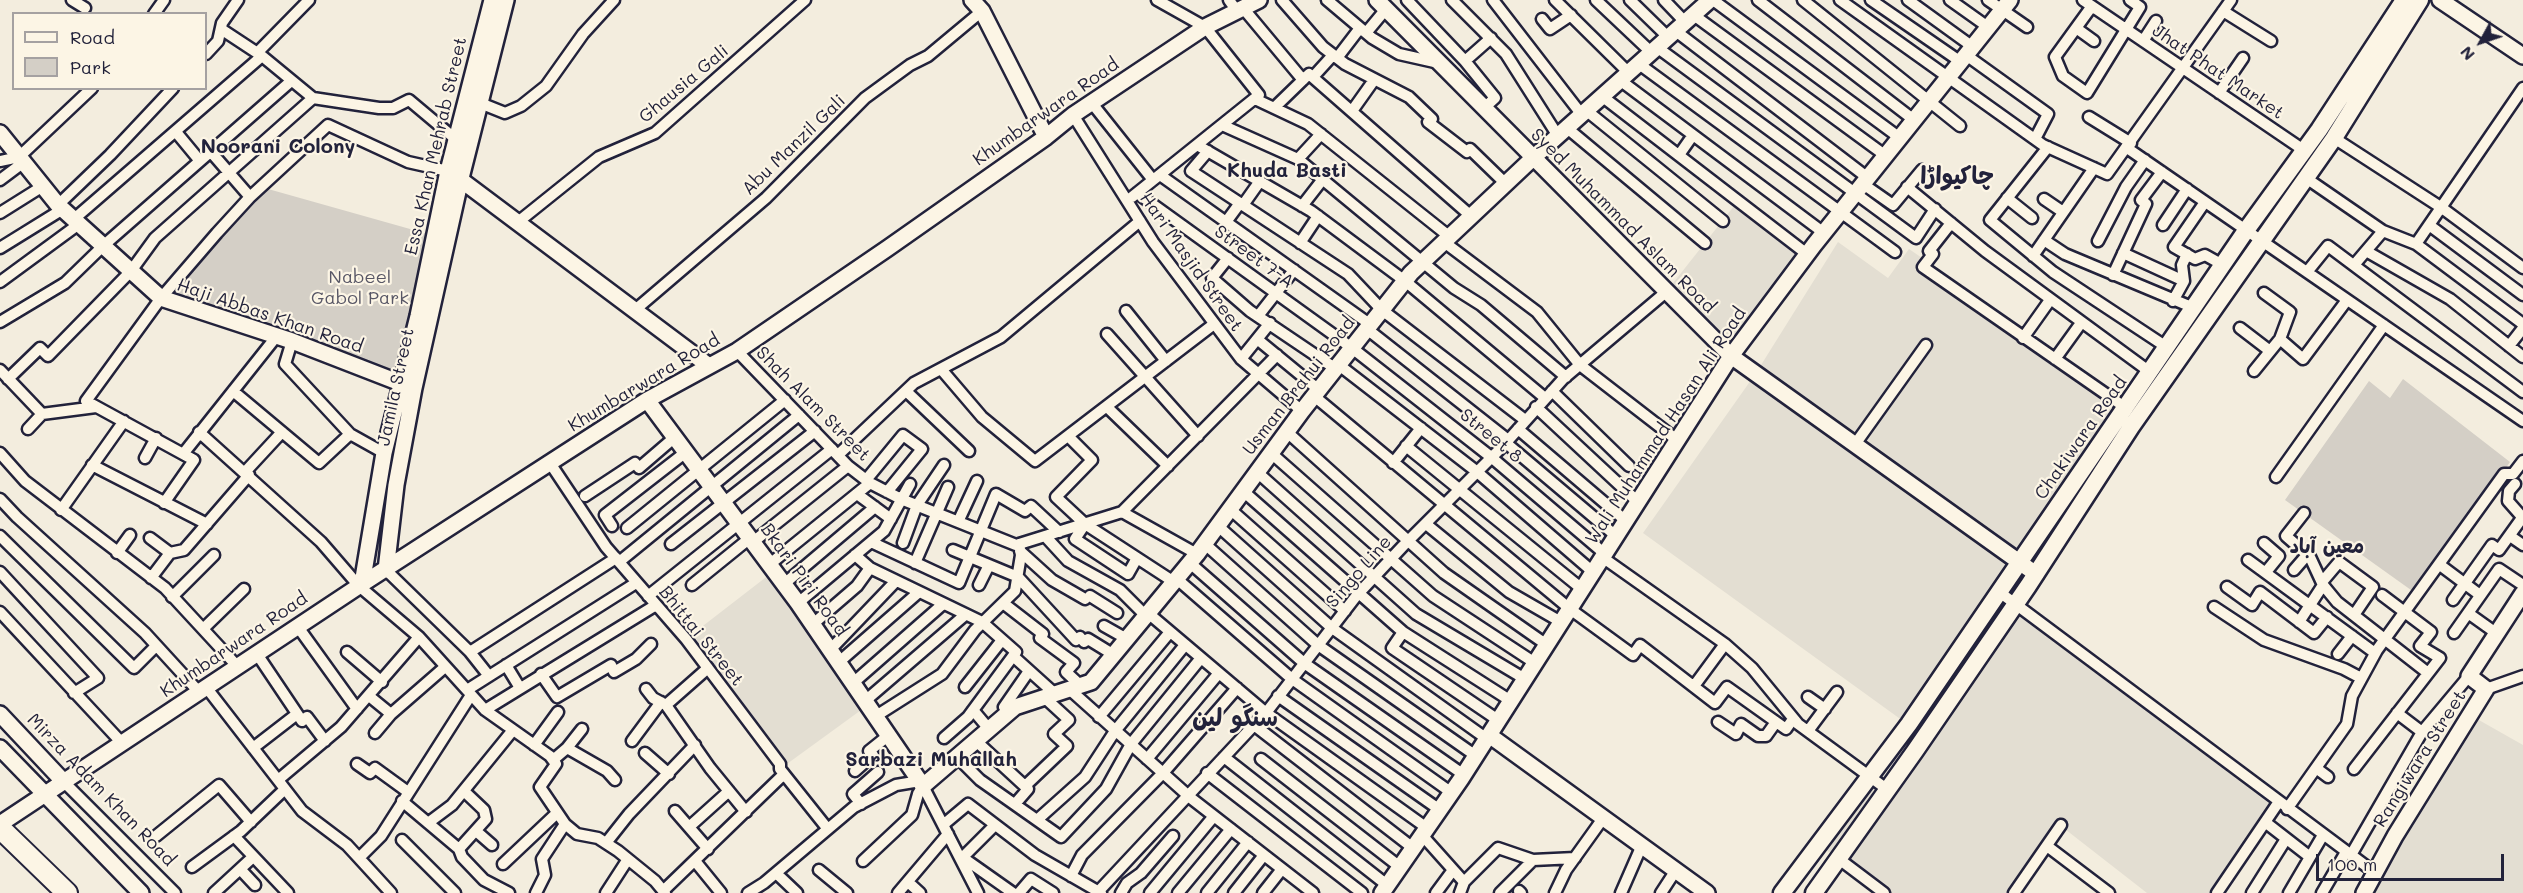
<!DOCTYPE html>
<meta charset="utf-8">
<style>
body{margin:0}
#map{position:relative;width:2523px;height:893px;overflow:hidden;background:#f3edde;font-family:Mali,sans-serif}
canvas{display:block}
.legend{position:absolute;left:12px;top:12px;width:195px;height:78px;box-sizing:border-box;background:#fcf5e5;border:2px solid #a5a1a1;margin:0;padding:8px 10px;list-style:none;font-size:18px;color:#22223b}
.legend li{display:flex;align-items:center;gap:12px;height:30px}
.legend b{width:30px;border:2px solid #a5a1a1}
.north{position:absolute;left:2451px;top:12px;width:60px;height:60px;-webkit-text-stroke:4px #fcf5e5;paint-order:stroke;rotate:230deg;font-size:16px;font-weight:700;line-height:24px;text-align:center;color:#22223b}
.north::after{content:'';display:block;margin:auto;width:21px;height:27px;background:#22223b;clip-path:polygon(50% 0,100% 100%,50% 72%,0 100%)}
.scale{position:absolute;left:2316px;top:854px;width:188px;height:27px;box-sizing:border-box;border:3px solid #22223b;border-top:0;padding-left:8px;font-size:18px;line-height:21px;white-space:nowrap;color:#22223b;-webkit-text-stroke:4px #fcf5e5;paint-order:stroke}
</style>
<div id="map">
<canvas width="2523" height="893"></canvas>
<ul class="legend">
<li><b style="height:8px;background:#fcf5e5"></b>Road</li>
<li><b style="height:16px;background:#d4cfc6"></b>Park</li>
</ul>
<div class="north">N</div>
<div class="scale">100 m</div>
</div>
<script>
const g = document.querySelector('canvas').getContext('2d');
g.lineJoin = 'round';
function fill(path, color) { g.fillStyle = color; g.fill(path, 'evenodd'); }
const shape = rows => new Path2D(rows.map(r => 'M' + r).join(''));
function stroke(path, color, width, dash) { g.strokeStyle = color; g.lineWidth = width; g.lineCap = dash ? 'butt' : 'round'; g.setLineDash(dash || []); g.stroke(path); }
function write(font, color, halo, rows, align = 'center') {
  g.font = font + ' Mali,"Playpen Sans Arabic",sans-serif'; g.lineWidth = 4.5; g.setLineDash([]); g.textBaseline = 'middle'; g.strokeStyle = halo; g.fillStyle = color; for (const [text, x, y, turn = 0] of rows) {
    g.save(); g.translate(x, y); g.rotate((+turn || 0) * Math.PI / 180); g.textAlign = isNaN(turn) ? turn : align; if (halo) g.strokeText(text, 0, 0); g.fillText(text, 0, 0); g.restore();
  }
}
fill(shape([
 [1738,201,1807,254,1731,356,1666,292],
 [1838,242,1888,278,1909,249,1925,260,1922,268,2126,411,2002,592,2278,803,2218,893,2147,893,2061,826,2013,893,1883,893,1825,849,1910,726,1643,533,1756,373],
 [774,571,868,705,780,769,686,639],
 [2470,715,2523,745,2523,893,2364,893]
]), '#e3ded2');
fill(shape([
 [261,187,442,238,413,376,161,298],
 [2403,379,2510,462,2418,595,2285,500,2369,381,2390,398]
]), '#d4cfc6');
const street = shape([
 [72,0,85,8],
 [1229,0,1237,11],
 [1282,0,1323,47,1345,64,1409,97,1432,119,1428,122,1467,152,1470,149,1506,184],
 [1327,0,1372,38,1399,54,1439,63],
 [1407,0,1465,61,1495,98,1484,108],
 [1452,0,1506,54,1558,136],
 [1493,0,1582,115],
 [1555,0,1629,73],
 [1596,0,1652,53],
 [1630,0,1669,38],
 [1664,0,1686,23],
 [1713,0,1900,138],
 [1758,0,1914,120],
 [1803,0,1960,126],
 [1840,0,2043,145,2107,174,2231,0],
 [1871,0,1961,62],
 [1908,0,1973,47],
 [1950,0,1988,27],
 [1988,0,2027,27],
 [2083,0,2305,151],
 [2092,6,2055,57,2063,76,2087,93,2140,7,2130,0],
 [1243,8,1303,80],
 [2223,11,2271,41],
 [154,14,164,0],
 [1695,16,1886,156],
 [1542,19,1550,29,1571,15],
 [2076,28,2094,41],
 [221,29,262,56,313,98,379,108,393,108,409,100,459,142],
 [1677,32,1868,178],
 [1366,33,1386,9],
 [2143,41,2156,21],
 [1658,48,1916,238,1935,209],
 [257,53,309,0],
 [206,54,218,41,222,23,238,0],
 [1966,55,2048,114,2035,139],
 [1337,58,1360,28],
 [1465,61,1491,38],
 [1639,64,1895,252],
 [1313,77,1333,55],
 [1621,81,1824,233],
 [2219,93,2243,58],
 [1603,97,1807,254],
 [1255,99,1308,124,1450,237],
 [1091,102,1153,180],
 [480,103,505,113,521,106,546,86,583,34,614,0],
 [1274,108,1309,74,1471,216],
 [1352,111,1374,80],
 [1587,111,1723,221],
 [1073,115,1153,242,1241,359,1302,411],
 [2089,117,2131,143],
 [1222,125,1298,159,1454,288,1481,305,1566,377],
 [1567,128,1705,243],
 [176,132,200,161],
 [2334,138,2442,208,2523,268],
 [1197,145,1311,211,1405,281,1545,398],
 [2048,147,1990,220,2053,272,2168,348],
 [2127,148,2523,421],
 [1208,151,1191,171,1348,274,1382,310,1525,420],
 [211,152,250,197],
 [1679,155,1693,135],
 [1298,159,1321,134],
 [0,161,19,157,92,88],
 [1160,175,1371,325],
 [2306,178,2383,231,2416,244,2523,324],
 [0,180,24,162],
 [1863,184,1893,205,1922,170],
 [1907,187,1985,251,2150,372],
 [1137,193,1352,348,1491,457,1605,554],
 [1132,197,1259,95,1205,27,1157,0],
 [2007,198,2032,218],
 [2044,199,2063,212],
 [2205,202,2174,247,2195,259,2205,255,2223,265],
 [58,205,110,155,173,88],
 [1243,205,1260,181],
 [1302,206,1323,179],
 [0,213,43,186],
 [74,219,262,56],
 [518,222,599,157,655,133,805,0],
 [1226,222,1240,203],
 [1951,223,1929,251,1933,254,1923,267,2126,408],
 [2163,225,2187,189],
 [2429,225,2523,295],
 [2044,240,2065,254,2194,308],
 [2098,241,2126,187,2145,160],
 [1444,242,1537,312,1580,365,1677,440],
 [1300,243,1318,216],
 [2416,244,2523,88],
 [0,248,63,209],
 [2366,251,2450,299,2523,357],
 [2123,253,2184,281],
 [2033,256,2094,168],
 [1228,258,1212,278,1250,311,1336,369],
 [2354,265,2383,231],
 [2307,272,2328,246,2523,392],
 [2113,275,2146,204,2141,200,2162,172],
 [0,282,79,224],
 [2264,293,2290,312,2280,339,2303,359,2347,300],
 [2173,301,2184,281,2182,265,2187,254],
 [635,310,766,198,865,98,910,65,928,56,982,11],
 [1126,311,1166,361],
 [1258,316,1294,270],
 [0,322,65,283,103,246,290,82],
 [2240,328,2270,351],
 [1367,329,1508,440],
 [1107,334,1198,436],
 [2023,338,2050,300],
 [1257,339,1319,390],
 [292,341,285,364,350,434,384,453],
 [2509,346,2523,328],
 [737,351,848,466,870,483,901,499,1016,545,1122,512,1197,554],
 [1241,359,1270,323],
 [2055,359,2081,323],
 [1339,365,1476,471,1593,572],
 [941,369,982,417,1035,461,1214,324],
 [0,370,42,414,96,407],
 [2254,371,2280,339],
 [8,379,40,348,48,356,131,271,155,238,313,98],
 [233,391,319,463,350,434],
 [906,391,969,451],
 [1552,391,1629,466],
 [1314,396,1570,609,1633,655,1640,645,1715,703,1727,687,1786,729,1793,719],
 [1107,407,1168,466],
 [1536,407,1638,502],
 [28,429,42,414],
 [1518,429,1626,521],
 [199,432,321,542,359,586,419,637,485,710,550,756,556,764,540,787,565,824,577,834,598,838,618,851,655,881,665,893],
 [1287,432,1444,573,1547,645],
 [1068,436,1092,460,1056,497,1085,524,1174,582],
 [1506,443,1616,536],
 [1856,443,1926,345],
 [1406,446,1582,589],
 [0,453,25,481,165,588,238,667],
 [1271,453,1433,596,1535,663],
 [183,454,276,337],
 [838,455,914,383,1001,337,1140,221],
 [145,458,156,438],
 [550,463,606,547,686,639,780,764,780,769,827,828],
 [1393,463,1421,428],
 [92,465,207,524],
 [245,472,282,432],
 [1257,472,1416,614,1525,679],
 [2276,477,2384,325],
 [866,480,903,435,922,449,887,492],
 [2515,484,2509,491,2508,501,2523,518],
 [1243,491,1403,632,1511,701],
 [857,494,891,519],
 [585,496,635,463,639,468,675,437],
 [0,499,17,517,145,633,199,692],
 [164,503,194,460,86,401,161,298,217,233,250,197,328,125,408,162,448,171],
 [1230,509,1345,611],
 [61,510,124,421],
 [1122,512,1277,355],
 [2304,513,2286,536,2310,557,2323,585,2337,602,2428,673],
 [958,522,977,481],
 [1085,524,1075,539,1128,574,1137,558],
 [1426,524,1509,592,1561,622],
 [612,526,605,515,686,452],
 [1218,526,1332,628,1487,739],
 [627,528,785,400],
 [0,536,134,668,156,646],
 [1045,536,1068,561,1120,590,1146,616],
 [2510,536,2523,545],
 [150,538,170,553],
 [753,542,848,466],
 [871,542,959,583,996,494,1025,511,1031,506,1059,532],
 [903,543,917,505,944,465],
 [2264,543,2279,556,2266,572],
 [671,544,815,431],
 [1205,544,1318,645,1476,756],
 [953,550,1018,577,1076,640,1080,637,1084,642,1088,639,1114,655],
 [1020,551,1052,580,1085,599],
 [117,553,130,535],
 [855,555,870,568,982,622,1016,652,968,717,944,738],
 [1602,557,1725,644,1752,668,1798,724,1888,790],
 [2248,560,2375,653],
 [619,562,799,415],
 [915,563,948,487],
 [1190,563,1304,663,1464,775],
 [770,564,870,483],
 [2440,565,2480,595],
 [386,570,470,652,489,676],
 [2294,570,2307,555],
 [0,572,98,678,74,693],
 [151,578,170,553,184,550,249,475],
 [1177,579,1292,679,1452,793],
 [2322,582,2339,562,2373,587,2354,615],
 [784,584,875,507],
 [692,585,750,538],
 [979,585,989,565],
 [2227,587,2252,605,2260,592,2314,633,2327,617],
 [1998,591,2374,872],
 [648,596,832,449],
 [1090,596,1117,613],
 [172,597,214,555],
 [2453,600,2492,545,2499,550,2522,518],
 [798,603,884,531,910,484],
 [1003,603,1043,634,1040,638,1074,663,1066,672,1080,685],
 [2214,607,2264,640,2344,669,2361,678],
 [0,612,122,743],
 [1148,613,1265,712,1427,828],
 [2468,613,2496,633],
 [2299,622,2323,585],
 [813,624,857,586,870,568],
 [1104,626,1127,639],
 [298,627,357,709],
 [203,629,244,589],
 [1403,632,1392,648,1498,720],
 [2454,633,2499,569,2523,585],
 [830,650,896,581],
 [347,652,382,682],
 [470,652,616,558],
 [257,654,302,721,307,717,325,741],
 [2338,654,2352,636],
 [1013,656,1054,693],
 [839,662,919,592],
 [506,665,520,688],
 [541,674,557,697,611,665,614,672,636,659,651,644],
 [853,683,943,604],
 [1694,686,1725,644],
 [206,687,302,811,347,845,391,893],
 [965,687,1002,640],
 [1068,688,1192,799,1313,893],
 [646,689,653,698,666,705,710,768,746,812],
 [2486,689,2523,676],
 [467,690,636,583],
 [369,696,391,714],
 [1278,696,1440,810],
 [1808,697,1825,709],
 [865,701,965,615],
 [666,705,708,668],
 [485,710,656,605],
 [973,710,989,729],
 [1008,713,1004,707,1029,671],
 [2397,713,2422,732],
 [876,716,942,674,975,630,1015,591,1021,555,1019,544],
 [1099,717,1170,632],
 [1718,722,1736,734,1741,724,1758,736,1766,736,1776,722],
 [1254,725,1413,848],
 [1808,731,1837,692],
 [375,733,391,714,445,667],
 [632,741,661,702],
 [976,741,1028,789,1015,804],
 [534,745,558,712],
 [253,748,297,714],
 [567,748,582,729],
 [645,753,669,774],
 [957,757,980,780,1061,837,1106,789,1131,744,1201,658],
 [1224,757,1387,885],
 [1147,759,1219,673],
 [1261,759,1400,867],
 [553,760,567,748,607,771,615,780],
 [357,764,370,773,375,768,408,792],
 [2316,768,2328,777],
 [2354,769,2440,658,2420,646,2431,632,2382,595],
 [855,771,873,755,869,751,889,735],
 [1207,773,1362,893],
 [278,780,341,727,419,637],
 [63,781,175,893],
 [1025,786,1067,746,1054,734,1069,720,1044,697],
 [402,801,459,849,462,857,484,880,509,893],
 [861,804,853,794,878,772],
 [2287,809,2347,724,2352,696,2377,650,2504,474,2513,474,2523,461],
 [675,811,708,849],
 [1037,820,1085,777,1115,731,1185,645],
 [2265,822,2310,857],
 [428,823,452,805,513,730],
 [943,825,968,804,1035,855,1101,893],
 [689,827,729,791],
 [476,831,492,845],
 [1422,835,1464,882,1460,893],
 [156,836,219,785,251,822],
 [234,836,288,893],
 [402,840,455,893],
 [606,843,629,814,695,745],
 [2047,846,2109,893],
 [459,849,486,819,484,810,464,791],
 [2351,855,2422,732,2469,676],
 [962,857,1013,893],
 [359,858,381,836,471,695],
 [961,859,995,825],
 [1839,859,1884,893],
 [695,861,721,893],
 [863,861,912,815,918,794,923,786,978,893],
 [503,864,557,813],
 [192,867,241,831,285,789],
 [240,869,255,885],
 [819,870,847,893],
 [776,873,797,893],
 [1071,876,1082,855,1163,773,1237,688],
 [908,882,920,893],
 [1464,882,1498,848,1533,860,1575,858],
 [663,891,784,774],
 [1519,891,1521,893],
 [214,893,253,857],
 [536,893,545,875,542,859,565,824],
 [606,893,628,859],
 [748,893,764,883,854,807,896,785,920,781],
 [898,893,948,834],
 [1019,893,1031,879,1053,893],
 [1097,893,1269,709,1357,595,1403,546,1503,446,1563,379,1666,292],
 [1121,893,1127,883,1141,873,1173,836],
 [1150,893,1214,816],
 [1178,893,1231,829],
 [1207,893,1248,842],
 [1234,893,1264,855],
 [1263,893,1282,869],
 [1436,893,1453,870],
 [1500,893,1533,860],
 [1555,893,1566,870,1604,817],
 [1621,893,1642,845],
 [1661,893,1676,870],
 [2014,893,2061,825],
 [2217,893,2278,803],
 [2252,893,2286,839],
 [2289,893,2323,835],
 [2322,893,2346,852]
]);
const secondary = shape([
 [972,0,982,11,1046,137],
 [1377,0,1731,356,2036,574],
 [2440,0,2523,56],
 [0,133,58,205,161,298,292,341,408,386],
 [453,174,709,366],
 [647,400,798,603,923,786,1015,707,1091,682,1197,554,1302,411,1411,273,1533,158,1710,0],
 [386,570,396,485,414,388,461,178,506,0],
 [362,584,384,453,418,316,448,171,492,0],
 [0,714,63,781],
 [1489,735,1707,893],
 [0,748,141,893],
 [0,824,362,584,647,400,737,351,888,248,1046,137,1073,115,1205,27,1259,0],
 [1382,893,1461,779,1731,356,1814,245,2010,0],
 [2364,893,2395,836,2486,689,2469,676,2523,593]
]);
const primary = shape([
 [1782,893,1909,724,2247,229,2319,130,2404,0],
 [1814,893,1915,751,2028,586,2131,427,2334,138,2420,0]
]);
const highway = shape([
 [0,828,67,893]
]);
stroke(street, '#22223b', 15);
stroke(secondary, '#22223b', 20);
stroke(primary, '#22223b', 21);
stroke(highway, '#22223b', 24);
stroke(street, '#fcf5e5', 10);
stroke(secondary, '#fcf5e5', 15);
stroke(primary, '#fcf5e5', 16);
stroke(highway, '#fcf5e5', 20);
write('18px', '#22223b', '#fcf5e5', [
 ["Jhat Phat Market",2218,72,34],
 ["Ghausia Gali",684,84,-40],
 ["Khumbarwara Road",1046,112,-35],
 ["Abu Manzil Gali",794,145,-44],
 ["Essa Khan Mehrab Street",436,146,-77],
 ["Syed Muhammad Aslam Road",1623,221,45],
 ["Street 7-A",1254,257,36],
 ["Hari Masjid Street",1191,262,55],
 ["Haji Abbas Khan Road",270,316,19],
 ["Khumbarwara Road",644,383,-31],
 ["Usman Brahui Road",1299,386,-52],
 ["Jamila Street",396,387,-78],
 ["Shah Alam Street",813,404,45],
 ["Wali Muhammad Hasan Ali Road",1666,426,-57],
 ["Street 8",1491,436,39],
 ["Chakiwara Road",2081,438,-55],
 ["Singo Line",1359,572,-49],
 ["Bkari Piri Road",804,580,54],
 ["Bhittai Street",701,636,51],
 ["Khumbarwara Road",234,645,-34],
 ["Rangiwara Street",2420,759,-58],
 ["Mirza Adam Khan Road",101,790,46]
]);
write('18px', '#575665', '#fcf5e5', [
 ["Nabeel",360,277],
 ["Gabol Park",360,298]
]);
write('bold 20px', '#22223b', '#fcf5e5', [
 ["Noorani Colony",278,147],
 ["Khuda Basti",1287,171],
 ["معین آباد",2327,547],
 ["Sarbazi Muhallah",931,760]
]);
write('bold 24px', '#22223b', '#fcf5e5', [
 ["چاکیواڑا",1957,177],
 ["سنگو لین",1235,719]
]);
</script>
